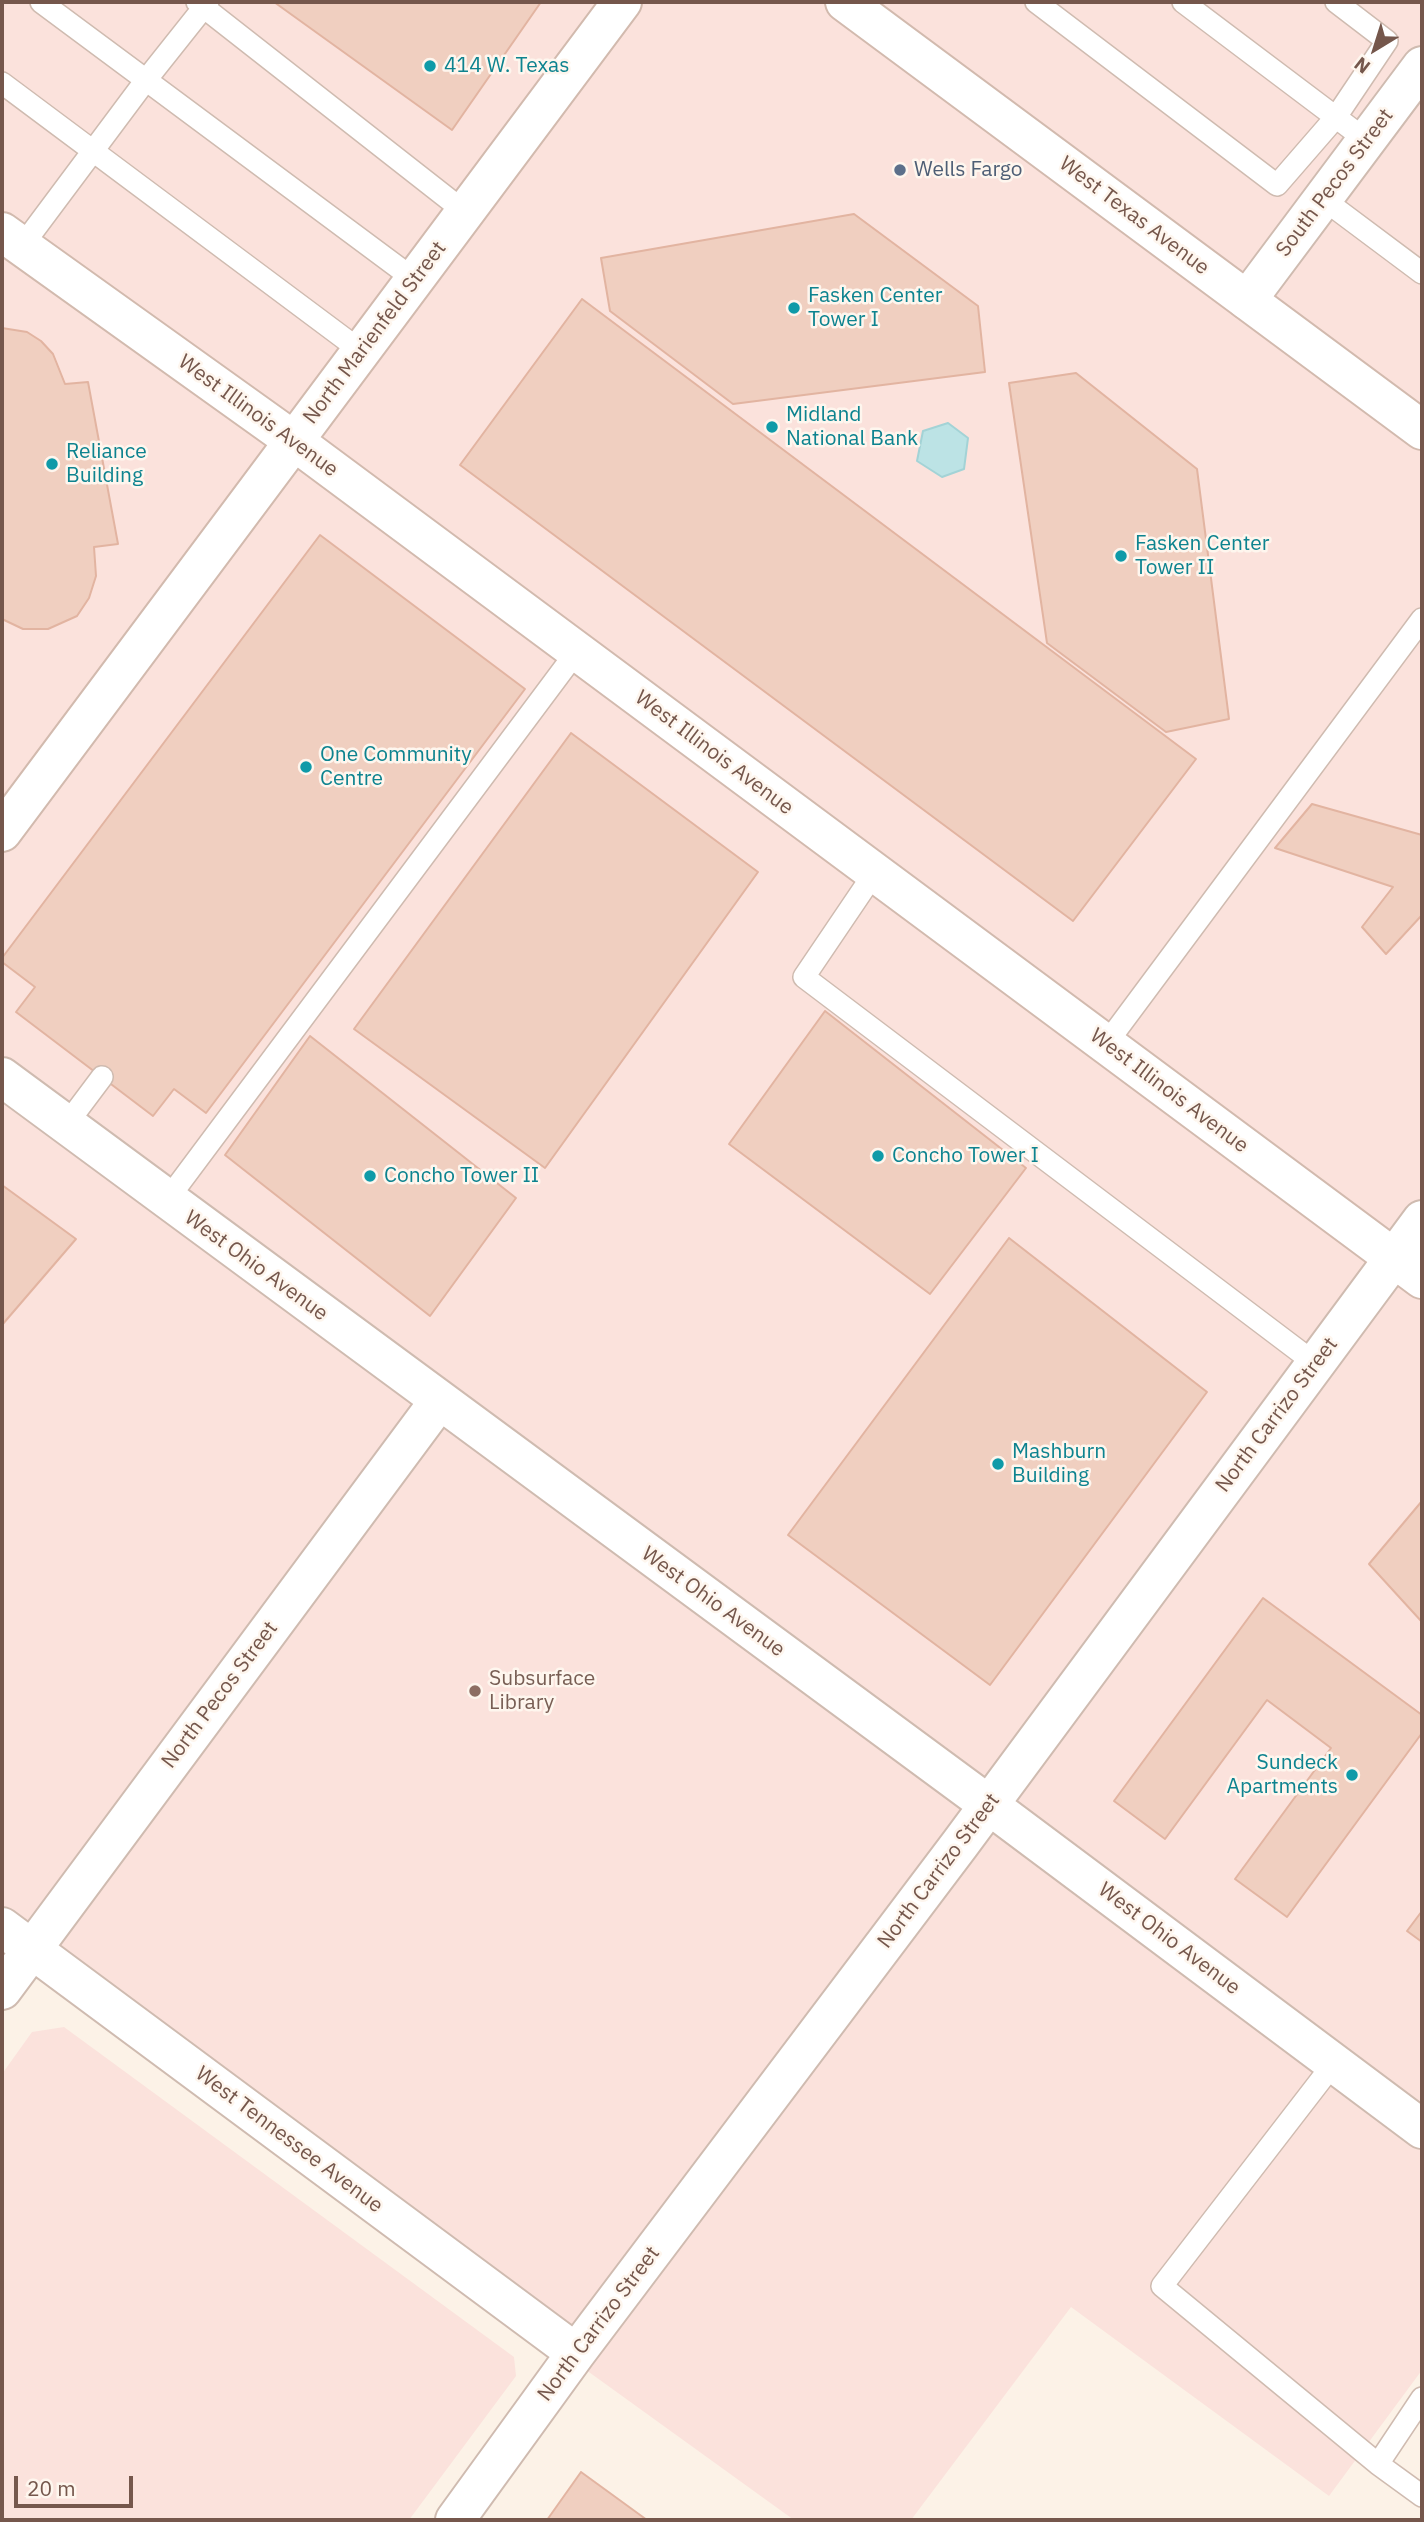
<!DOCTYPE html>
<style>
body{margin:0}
#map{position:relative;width:1424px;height:2522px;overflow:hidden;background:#fcf2e7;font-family:"IBM Plex Sans",sans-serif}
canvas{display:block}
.frame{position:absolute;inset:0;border:4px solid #75574c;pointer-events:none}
.north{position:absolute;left:1340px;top:14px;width:70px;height:70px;-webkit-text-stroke:5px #fef6ee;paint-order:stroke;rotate:218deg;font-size:19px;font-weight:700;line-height:28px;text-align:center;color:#75574c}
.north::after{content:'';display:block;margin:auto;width:24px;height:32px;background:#75574c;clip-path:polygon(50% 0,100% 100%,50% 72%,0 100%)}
.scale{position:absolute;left:14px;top:2476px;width:119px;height:32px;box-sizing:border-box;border:4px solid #75574c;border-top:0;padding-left:9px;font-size:21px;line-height:24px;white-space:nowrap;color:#75574c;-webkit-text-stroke:5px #fef6ee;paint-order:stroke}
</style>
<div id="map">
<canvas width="1424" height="2522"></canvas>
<div class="frame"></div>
<div class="north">N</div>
<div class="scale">20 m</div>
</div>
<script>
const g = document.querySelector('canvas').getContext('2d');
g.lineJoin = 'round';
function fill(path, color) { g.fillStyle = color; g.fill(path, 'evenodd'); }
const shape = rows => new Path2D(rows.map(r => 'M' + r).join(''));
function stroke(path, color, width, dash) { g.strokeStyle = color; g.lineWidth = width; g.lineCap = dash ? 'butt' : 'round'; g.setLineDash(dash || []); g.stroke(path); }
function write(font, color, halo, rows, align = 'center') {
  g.font = font + ' "IBM Plex Sans",sans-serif'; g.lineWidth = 5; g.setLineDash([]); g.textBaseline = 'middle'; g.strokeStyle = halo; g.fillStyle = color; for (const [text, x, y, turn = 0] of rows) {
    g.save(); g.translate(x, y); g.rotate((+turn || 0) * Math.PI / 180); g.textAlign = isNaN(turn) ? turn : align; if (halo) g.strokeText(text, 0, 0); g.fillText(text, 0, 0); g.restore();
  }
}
fill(shape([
 [2,2,1422,2,1422,2370,1329,2496,1071,2307,911,2520,794,2520,575,2362,27,1954,2,1987],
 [64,2027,514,2357,516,2376,409,2520,2,2520,2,2074,32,2032]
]), '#fbe2dc');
const water = shape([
 [948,423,968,438,964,469,942,477,917,461,923,431,948,423]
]);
fill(water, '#bce3e5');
stroke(water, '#a3d3d6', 2);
const building = shape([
 [274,2,541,2,452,130,274,2],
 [854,214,978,306,985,372,733,404,610,311,601,258,854,214],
 [582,299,1196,759,1073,921,460,465,582,299],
 [2,328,27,332,41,341,53,354,65,384,88,382,118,544,94,547,96,576,89,598,77,616,48,629,23,629,2,619,2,328],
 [1076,373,1197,469,1229,719,1166,732,1047,643,1009,383,1076,373],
 [320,535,525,689,206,1113,174,1089,153,1116,16,1012,35,987,2,962,2,958,320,535],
 [571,733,758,872,545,1168,354,1029,571,733],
 [1312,804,1422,835,1422,915,1386,954,1362,927,1393,887,1275,848,1312,804],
 [825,1011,1026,1168,930,1294,729,1144,825,1011],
 [310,1036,516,1198,430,1316,225,1155,310,1036],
 [2,1185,76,1239,2,1325,2,1185],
 [1009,1238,1207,1392,990,1685,788,1535,1009,1238],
 [1422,1501,1422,1622,1369,1564,1422,1501],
 [1263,1598,1422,1715,1422,1733,1287,1917,1235,1879,1331,1748,1267,1700,1165,1839,1114,1801,1263,1598],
 [1422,1911,1422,1942,1407,1931,1422,1911],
 [581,2472,647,2520,547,2520,581,2472]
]);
fill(building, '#f0cfc0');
stroke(building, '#e2b4a1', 2);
const lane = shape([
 [197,2,465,212],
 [208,2,146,80,415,280],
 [1036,2,1277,185,1336,117,1387,41,1336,2],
 [1183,2,1366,140],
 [2,83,361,351],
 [1323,199,1422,273],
 [22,246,146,80,41,2],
 [875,872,804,977,1316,1364],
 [1106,1044,1422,619],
 [66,1125,102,1077],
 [167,1200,577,651],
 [1334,2063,1162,2286,1378,2464,1422,2496],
 [1378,2464,1422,2398]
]);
const street = shape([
 [1247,300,1422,66],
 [2,1077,989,1805,1422,2129],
 [2,1927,576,2353],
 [2,1990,439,1401],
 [455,2520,576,2353,960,1844,1422,1220]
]);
const secondary = shape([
 [845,2,1422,430],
 [2,232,294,441,1422,1279],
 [2,832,622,2]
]);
stroke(lane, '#cfbbb0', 24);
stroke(street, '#cfbbb0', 42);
stroke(secondary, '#d2baae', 42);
stroke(lane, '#fff', 21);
stroke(street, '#fff', 38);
stroke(secondary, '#fff', 38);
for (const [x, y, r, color] of [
 [430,66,7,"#0f9aa8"],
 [900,170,7,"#5c6f8a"],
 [794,308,7,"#0f9aa8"],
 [772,427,7,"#0f9aa8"],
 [52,464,7,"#0f9aa8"],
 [1121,556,7,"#0f9aa8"],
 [306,767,7,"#0f9aa8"],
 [878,1156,7,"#0f9aa8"],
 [370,1176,7,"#0f9aa8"],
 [998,1464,7,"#0f9aa8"],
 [475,1691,7,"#8d6e63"],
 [1352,1775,7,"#0f9aa8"]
]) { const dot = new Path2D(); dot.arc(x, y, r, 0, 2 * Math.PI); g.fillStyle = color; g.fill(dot); stroke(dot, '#fef6ee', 2.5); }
write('21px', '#0d838f', '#fef6ee', [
 ["414 W. Texas",444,66],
 ["Fasken Center",808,296],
 ["Tower I",808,320],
 ["Midland",786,415],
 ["National Bank",786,439],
 ["Reliance",66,452],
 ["Building",66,476],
 ["Fasken Center",1135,544],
 ["Tower II",1135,568],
 ["One Community",320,755],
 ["Centre",320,779],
 ["Concho Tower I",892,1156],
 ["Concho Tower II",384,1176],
 ["Mashburn",1012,1452],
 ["Building",1012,1476],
 ["Sundeck",1338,1763,"right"],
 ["Apartments",1338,1787,"right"]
], 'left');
write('21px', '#4e5e75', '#fef6ee', [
 ["Wells Fargo",914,170]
], 'left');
write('21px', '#75574c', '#fef6ee', [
 ["South Pecos Street",1335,183,-53],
 ["West Texas Avenue",1134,216,37],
 ["North Marienfeld Street",375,333,-53],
 ["West Illinois Avenue",258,416,36],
 ["West Illinois Avenue",714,753,37],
 ["West Illinois Avenue",1169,1091,37],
 ["West Ohio Avenue",256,1266,36],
 ["North Carrizo Street",1277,1415,-53],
 ["West Ohio Avenue",713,1602,36],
 ["North Pecos Street",220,1695,-53],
 ["North Carrizo Street",939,1871,-53],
 ["West Ohio Avenue",1169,1939,37],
 ["West Tennessee Avenue",289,2140,37],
 ["North Carrizo Street",599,2324,-53]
]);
write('21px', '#785e54', '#fef6ee', [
 ["Subsurface",489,1679],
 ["Library",489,1703]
], 'left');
</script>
